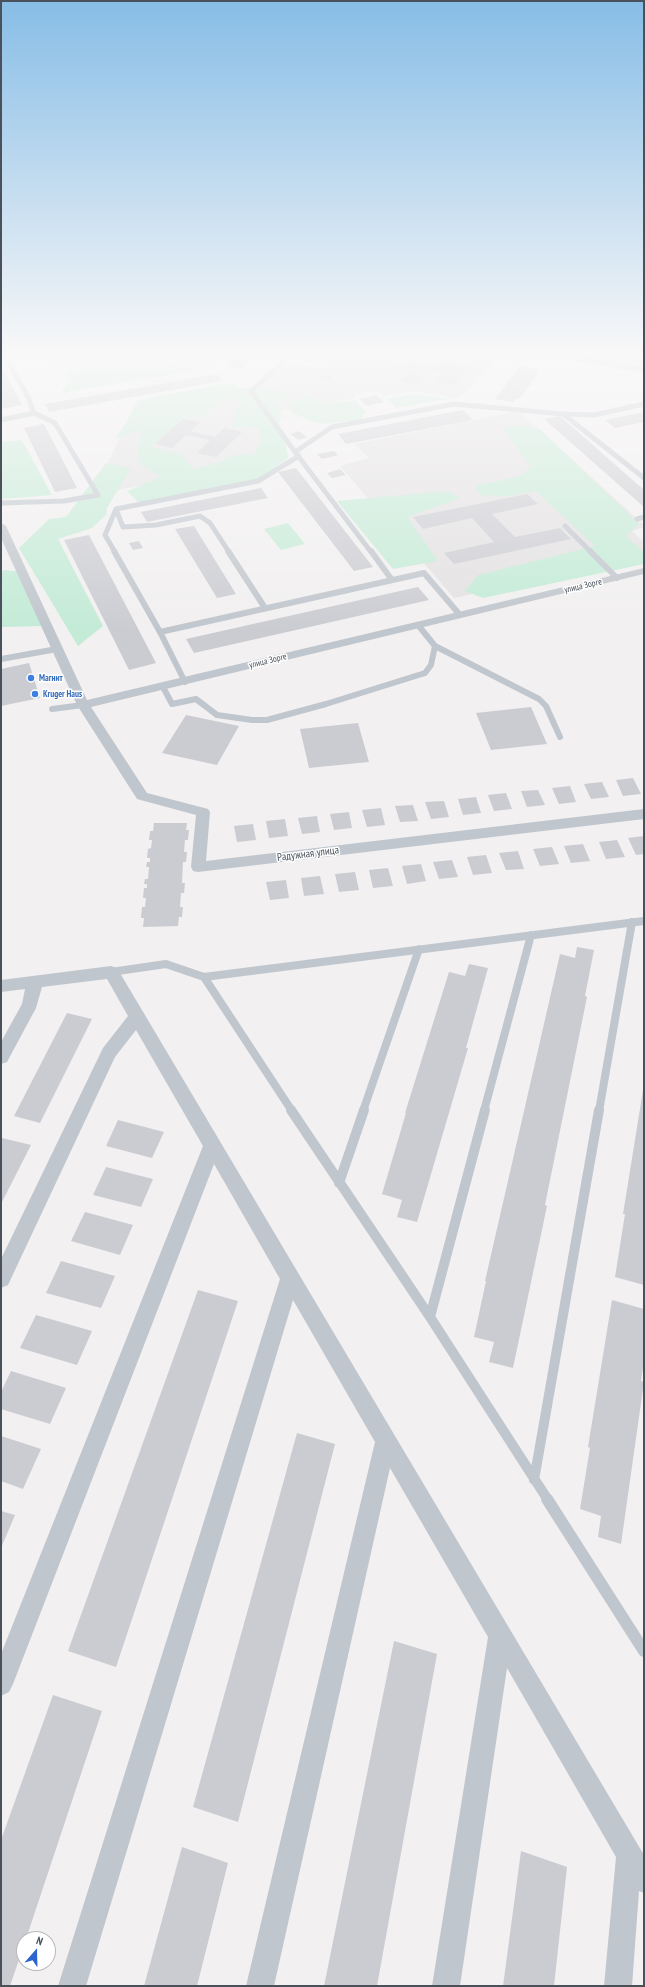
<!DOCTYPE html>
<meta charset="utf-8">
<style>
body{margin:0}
#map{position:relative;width:645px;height:1987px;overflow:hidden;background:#f2f0f0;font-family:"PT Sans Narrow",sans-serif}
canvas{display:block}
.frame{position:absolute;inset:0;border:2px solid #4a515b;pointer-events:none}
.north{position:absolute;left:16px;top:1931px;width:40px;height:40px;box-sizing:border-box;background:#fff;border:1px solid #b7b9bd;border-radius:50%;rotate:20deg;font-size:11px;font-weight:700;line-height:16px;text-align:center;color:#4a515b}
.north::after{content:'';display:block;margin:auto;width:14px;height:18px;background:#2c64d0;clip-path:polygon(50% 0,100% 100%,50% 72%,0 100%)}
</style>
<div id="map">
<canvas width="645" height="1987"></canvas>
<div class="frame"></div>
<div class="north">N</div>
</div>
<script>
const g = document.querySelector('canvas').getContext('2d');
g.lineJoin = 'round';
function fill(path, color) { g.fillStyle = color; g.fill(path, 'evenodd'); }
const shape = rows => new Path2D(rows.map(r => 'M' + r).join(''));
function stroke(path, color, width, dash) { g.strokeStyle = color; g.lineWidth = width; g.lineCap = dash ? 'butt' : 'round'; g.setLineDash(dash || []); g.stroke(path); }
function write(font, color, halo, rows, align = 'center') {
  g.font = font + ' "PT Sans Narrow",sans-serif'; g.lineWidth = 3; g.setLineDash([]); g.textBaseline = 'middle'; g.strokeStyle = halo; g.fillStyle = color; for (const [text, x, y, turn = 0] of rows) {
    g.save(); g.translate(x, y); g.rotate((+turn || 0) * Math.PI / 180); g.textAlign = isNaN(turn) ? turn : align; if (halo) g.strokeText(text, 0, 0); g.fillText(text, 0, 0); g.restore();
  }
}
fill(shape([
 [338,354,492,354,500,355,464,394,455,398,414,391,383,396,378,390,354,394,355,398,275,412,257,389,283,363,323,368],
 [236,385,281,442,273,459,108,492,104,471,137,401],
 [519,411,644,525,644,527,632,531,644,542,644,554,454,598,340,466,369,458,354,444]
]), '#e3e1e1');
fill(shape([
 [56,354,130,354,130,360,124,364,58,367,55,366],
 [136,354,162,355,158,361,149,364,150,367,160,368,188,354,213,354,206,369,61,393,69,380,65,370,130,364],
 [226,383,241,388,265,386,292,395,277,401,281,414,279,424,285,437,288,458,251,485,141,505,127,491,161,477,141,465,137,452,142,430,115,439,140,400],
 [226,398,240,402,232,426,260,428,261,440,255,454,234,455,218,463,194,469,180,454,150,447,185,417,204,417],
 [414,394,448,399,396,408,386,399],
 [308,396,315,401,327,403,355,400,366,411,361,419,327,424,313,422,291,412,289,405,296,399],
 [514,425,540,429,639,524,625,536,644,552,644,564,483,598,465,591,478,575,595,546,536,491,508,496,481,495,474,486,520,476,531,467,503,428],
 [22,440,52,495,1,499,1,442],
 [106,463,131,468,107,508,106,515,92,528,58,539,103,626,78,646,19,548,49,519,66,517],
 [448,491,460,498,407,517,438,561,393,569,337,501],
 [288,523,305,544,281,550,264,529],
 [3,570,25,572,42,626,1,627,1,575]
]), '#c3ebd6');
fill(shape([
 [237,354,253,354,243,368,228,367],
 [300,354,324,354,315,359,298,356],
 [404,354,423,355,416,364,431,366,434,362,442,364,444,361,435,360,440,354,460,355,453,364,469,367,463,375,455,373,453,376,461,377,455,385,436,382,443,373,428,371,426,373,418,372,415,375,423,377,417,385,399,381,407,372,391,369,397,362,405,364,408,361,399,359],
 [551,354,578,354,644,366,644,373,549,356],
 [1,365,22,405,2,409],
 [520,366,538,370,535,373,538,374,519,399,516,399,514,402,495,399],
 [217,374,223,381,49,412,45,404],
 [321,375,333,378,331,380,319,378],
 [376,395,384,402,367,406,359,399],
 [463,410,473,420,346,444,338,434],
 [644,412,644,422,615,428,605,420],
 [560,416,644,490,644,507,544,419],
 [183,419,200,422,190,431,215,437,224,428,242,432,216,457,197,453,210,440,186,435,172,448,155,444],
 [44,424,77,488,55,492,24,428],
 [299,431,307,437,299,440,290,434],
 [334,451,338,455,322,459,317,454],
 [296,468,373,567,354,571,278,472],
 [340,469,346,475,332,478,327,473],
 [261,488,268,498,147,522,141,512],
 [527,494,538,504,492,514,515,537,560,528,571,539,454,564,444,553,494,542,472,518,423,529,413,517],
 [194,526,236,594,217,598,175,529],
 [89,535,156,663,129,670,64,540],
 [139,541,143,548,133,550,129,543],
 [418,587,429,600,194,653,186,639],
 [29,663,40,698,1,706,1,669],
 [531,707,547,744,491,750,476,713],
 [186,715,239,726,217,765,162,753],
 [358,723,369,762,309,768,300,729],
 [633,778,641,794,623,796,616,780],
 [602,782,609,797,591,799,584,784],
 [570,786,576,802,559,804,552,788],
 [538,790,545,805,527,807,521,791],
 [506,793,512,809,494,811,488,795],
 [476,797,481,813,463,815,458,799],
 [444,801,449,817,431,819,425,802],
 [413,805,418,821,400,822,395,806],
 [381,808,385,825,367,827,362,810],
 [349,812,352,828,334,830,330,814],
 [317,816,320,832,302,834,298,818],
 [285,819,288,836,269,838,266,821],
 [154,823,187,823,186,830,189,830,188,840,185,840,184,852,187,852,186,862,183,862,182,883,185,883,184,893,181,893,180,907,183,907,182,917,179,917,178,926,143,927,144,918,141,918,142,907,145,907,146,898,143,898,144,888,147,888,147,884,144,884,145,879,148,879,149,867,146,867,147,862,150,862,150,858,147,858,148,849,151,848,152,840,149,840,150,831,153,831],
 [253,824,256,840,237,842,234,826],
 [644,836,644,854,636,855,628,838],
 [617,840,625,857,606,859,599,842],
 [583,844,590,861,571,863,564,846],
 [552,847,559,864,540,866,533,849],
 [518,851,524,869,506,870,499,853],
 [486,855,492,873,473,875,467,857],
 [452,860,458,877,439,879,433,862],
 [421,864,426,881,407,884,402,866],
 [388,868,393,886,373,888,369,870],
 [355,872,359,890,339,892,335,874],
 [320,876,324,894,304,896,301,878],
 [286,880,289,898,270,900,266,882],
 [577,947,594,950,585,996,587,997,545,1205,547,1206,513,1368,489,1362,494,1342,474,1337,486,1281,485,1281,560,954,575,958],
 [469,964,488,968,466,1048,468,1048,417,1222,397,1217,402,1200,382,1194,406,1113,405,1113,449,972,465,976],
 [67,1013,92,1019,40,1123,14,1116],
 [643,1090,644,1090,644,1285,615,1277,625,1214,623,1214],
 [118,1120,164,1132,152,1158,106,1146],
 [2,1138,31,1145,1,1204,1,1140],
 [106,1167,153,1179,141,1207,93,1195],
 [85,1212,133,1225,120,1255,71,1241],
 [61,1261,115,1276,101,1308,46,1293],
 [198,1290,238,1301,116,1667,68,1651],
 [612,1300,644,1309,644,1361,641,1381,644,1382,621,1544,598,1537,601,1516,580,1509,590,1448,588,1447],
 [36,1315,92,1331,77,1365,20,1348],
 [11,1371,66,1388,50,1424,1,1409,1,1392],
 [297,1433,335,1444,238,1822,193,1807],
 [1,1436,41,1449,23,1489,1,1481],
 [1,1511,15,1515,1,1548],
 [394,1641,437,1654,377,1986,324,1986],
 [53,1695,102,1711,26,1939,24,1939,24,1945,10,1986,1,1986,1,1840],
 [182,1847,228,1863,197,1986,144,1986],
 [521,1851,567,1867,554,1986,503,1986]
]), '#cbccd2');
stroke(shape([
 [292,354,251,391,295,452],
 [599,354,644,362],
 [564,414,594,415,644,404],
 [1,420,34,413,28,397,4,354],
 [1,503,64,501,98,495,55,423,34,413],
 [116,509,123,527,156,525,200,516,210,523,229,552],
 [637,519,644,517],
 [565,526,591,552],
 [115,552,105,535,116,509,258,481,299,456],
 [371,552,295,452,332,427,454,404,563,414,644,478]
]), '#c0c6cd', 5);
stroke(shape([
 [114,551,160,632,185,682],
 [228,551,265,608],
 [371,551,392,580],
 [590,551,617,578],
 [418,625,435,646,539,699,546,706,560,737],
 [160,632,424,573,460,615],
 [1,659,57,649],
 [163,687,172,704,196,699,217,715,252,720,267,720,326,704,425,673,431,665,435,646],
 [52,709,83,705]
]), '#c0c6cd', 6);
stroke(shape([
 [111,972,166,964,204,977,644,921],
 [204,977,292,1111],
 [363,1111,419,949],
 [484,1111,531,935],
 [599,1111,632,922]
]), '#c0c6cd', 8);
stroke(shape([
 [291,1110,430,1317,548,1500],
 [339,1183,364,1110],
 [430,1317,485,1110],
 [534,1480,599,1110]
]), '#c0c6cd', 10);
stroke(shape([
 [547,1499,644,1651]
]), '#c0c6cd', 12);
fill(shape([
 [1,523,6,526,87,700,644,568,644,574,91,707,147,793,208,809,210,812,206,861,644,809,644,819,198,872,193,871,191,867,196,815,137,799,77,705,1,538,1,523],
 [111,966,117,968,644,1855,644,1893,639,1891,632,1986,604,1986,616,1857,507,1668,460,1986,432,1986,488,1637,390,1468,274,1986,246,1986,375,1442,293,1300,86,1986,58,1986,280,1279,214,1164,13,1684,9,1692,1,1696,1,1654,203,1146,136,1030,115,1057,8,1285,1,1288,1,1259,103,1048,128,1016,107,979,42,987,36,1008,7,1062,1,1064,1,1042,22,1004,25,989,1,992,1,980,111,966]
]), '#c0c6cd');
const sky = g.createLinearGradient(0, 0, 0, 632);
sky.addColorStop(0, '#87bde6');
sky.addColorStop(0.56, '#f9f8f8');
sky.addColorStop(1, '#f9f8f800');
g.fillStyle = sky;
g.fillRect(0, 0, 645, 632);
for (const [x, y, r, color] of [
 [31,678,4,"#3f7fe0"],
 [35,694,4,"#3f7fe0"]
]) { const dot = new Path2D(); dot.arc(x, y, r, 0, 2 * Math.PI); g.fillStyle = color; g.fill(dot); stroke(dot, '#fff', 1.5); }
write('9px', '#4a515b', '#fff', [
 ["улица Зорге",583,586,-13],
 ["улица Зорге",268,661,-14]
]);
write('bold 9px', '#366cbe', '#fff', [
 ["Магнит",39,678],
 ["Kruger Haus",43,694]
], 'left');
write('11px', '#4a515b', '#fff', [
 ["Радужная улица",308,854,-7]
]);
</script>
